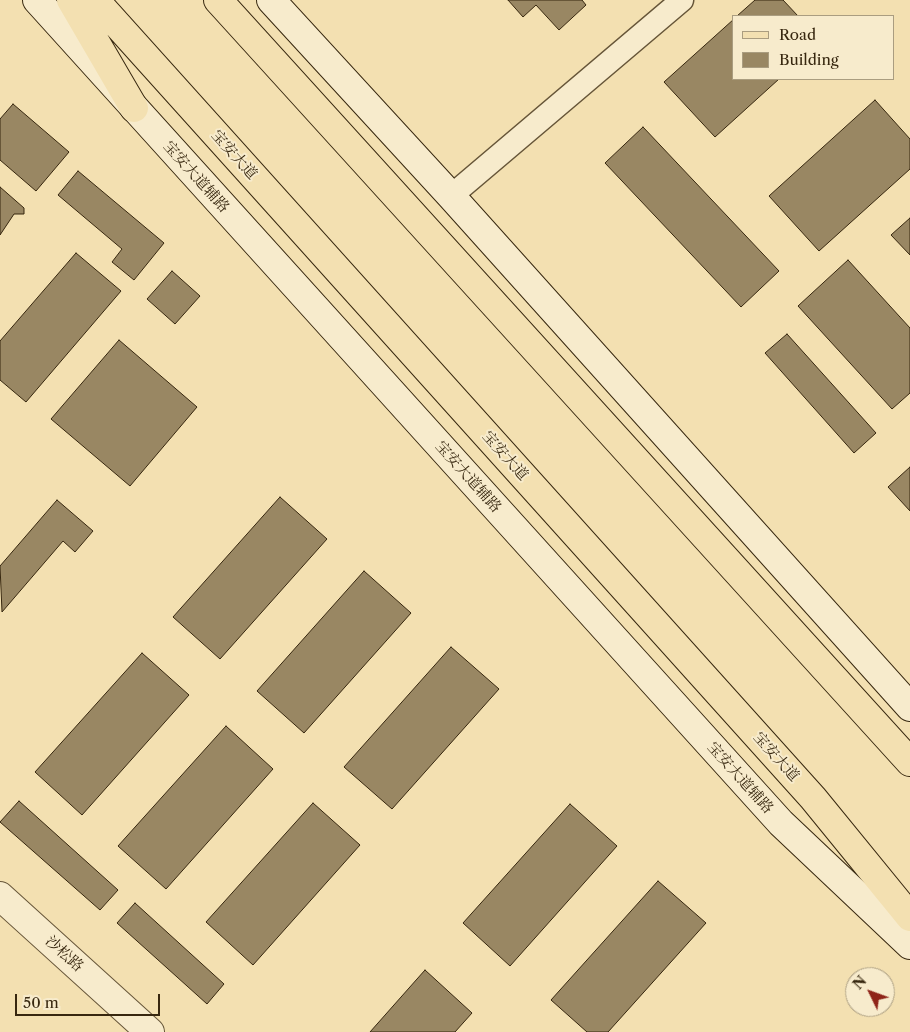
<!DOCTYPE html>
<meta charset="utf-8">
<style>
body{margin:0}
#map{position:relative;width:910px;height:1032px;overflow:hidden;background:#f3e0b1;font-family:"Libre Caslon Text",serif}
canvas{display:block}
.legend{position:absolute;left:732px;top:15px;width:162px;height:65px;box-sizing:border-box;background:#f7ebcc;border:1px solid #aa9d80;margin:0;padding:6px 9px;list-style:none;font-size:15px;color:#37270f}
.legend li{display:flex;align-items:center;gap:10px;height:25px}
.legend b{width:25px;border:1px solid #aa9d80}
.north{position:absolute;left:845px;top:967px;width:50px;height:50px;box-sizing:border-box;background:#f7ebcc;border:1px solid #aa9d80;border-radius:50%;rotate:312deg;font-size:14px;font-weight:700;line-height:20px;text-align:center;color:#37270f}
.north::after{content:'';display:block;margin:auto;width:18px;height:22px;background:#8f2418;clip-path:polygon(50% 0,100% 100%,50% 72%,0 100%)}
.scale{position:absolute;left:15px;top:994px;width:145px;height:22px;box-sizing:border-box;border:2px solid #37270f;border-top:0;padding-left:6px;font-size:15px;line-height:18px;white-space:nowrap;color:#37270f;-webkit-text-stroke:4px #f7ebcc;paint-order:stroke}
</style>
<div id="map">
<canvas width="910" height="1032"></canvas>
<ul class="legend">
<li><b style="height:6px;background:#f3e0b1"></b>Road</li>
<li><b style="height:14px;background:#998763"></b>Building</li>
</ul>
<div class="north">N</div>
<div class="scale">50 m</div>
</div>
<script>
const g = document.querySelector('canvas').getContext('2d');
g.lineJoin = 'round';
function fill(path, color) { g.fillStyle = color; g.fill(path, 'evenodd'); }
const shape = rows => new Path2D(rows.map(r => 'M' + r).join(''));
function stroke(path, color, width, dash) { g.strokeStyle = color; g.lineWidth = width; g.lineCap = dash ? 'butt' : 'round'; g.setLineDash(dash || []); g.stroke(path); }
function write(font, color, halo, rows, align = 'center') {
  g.font = font + ' "Libre Caslon Text","Noto Serif SC",serif'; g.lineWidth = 4; g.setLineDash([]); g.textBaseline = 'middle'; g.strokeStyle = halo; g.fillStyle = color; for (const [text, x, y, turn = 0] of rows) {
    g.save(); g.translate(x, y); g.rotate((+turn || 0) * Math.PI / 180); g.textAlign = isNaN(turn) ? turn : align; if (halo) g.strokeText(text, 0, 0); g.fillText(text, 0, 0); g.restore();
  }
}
const building = shape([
 [508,0,582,0,586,5,559,30,536,5,523,17,508,0],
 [755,0,783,0,798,16,737,16,755,0],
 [734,19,734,79,779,79,715,137,664,82,734,19],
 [875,100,910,139,910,169,819,251,769,196,875,100],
 [13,104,69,152,36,191,0,160,0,119,13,104],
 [643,127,779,271,741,307,605,163,643,127],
 [78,171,164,243,134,280,112,262,122,249,58,195,78,171],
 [0,187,24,208,24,214,14,214,0,235,0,187],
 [910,218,910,255,891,235,910,218],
 [76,253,121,291,26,402,0,380,0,341,76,253],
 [848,260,910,328,910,393,892,409,798,306,848,260],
 [172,271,200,296,175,324,147,299,172,271],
 [787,334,876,433,854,453,765,353,787,334],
 [119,340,197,407,130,486,51,419,119,340],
 [910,467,910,511,888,487,910,467],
 [280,497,327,539,220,659,173,617,280,497],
 [57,500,93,531,75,552,63,541,2,612,0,566,57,500],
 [364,571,411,613,304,733,257,691,364,571],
 [451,647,499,689,392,809,344,767,451,647],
 [142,653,189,695,82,815,35,772,142,653],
 [226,726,273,769,166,889,118,846,226,726],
 [19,801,118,890,100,910,0,822,19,801],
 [313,803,360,845,253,965,206,922,313,803],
 [570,804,617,846,510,966,463,923,570,804],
 [658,881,706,923,608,1032,587,1032,551,1000,658,881],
 [135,903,224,984,207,1004,117,923,135,903],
 [425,970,472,1013,455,1032,370,1032,425,970]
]);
fill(building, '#998763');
stroke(building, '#37270f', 1);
const minor = shape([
 [451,196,682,0]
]);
const tertiary = shape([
 [0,896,150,1032]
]);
const secondary = shape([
 [37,0,781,823,910,945],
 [271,0,451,196,910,707]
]);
const primary = shape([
 [71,0,134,108],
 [95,0,813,798,910,917],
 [218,0,910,762]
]);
stroke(minor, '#665538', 25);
stroke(tertiary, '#665538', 30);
stroke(secondary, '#37270f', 30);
stroke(primary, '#37270f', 30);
stroke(minor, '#f7ebcc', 22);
stroke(tertiary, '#f7ebcc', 28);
stroke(secondary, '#f7ebcc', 28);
stroke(primary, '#f3e0b1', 28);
write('15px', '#37270f', '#f7ebcc', [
 ["宝安大道",234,155,48],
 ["宝安大道辅路",196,177,48],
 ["宝安大道",505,456,48],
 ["宝安大道辅路",468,477,48],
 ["宝安大道",776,757,48],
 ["宝安大道辅路",740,778,48],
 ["沙松路",64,954,42]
]);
</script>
